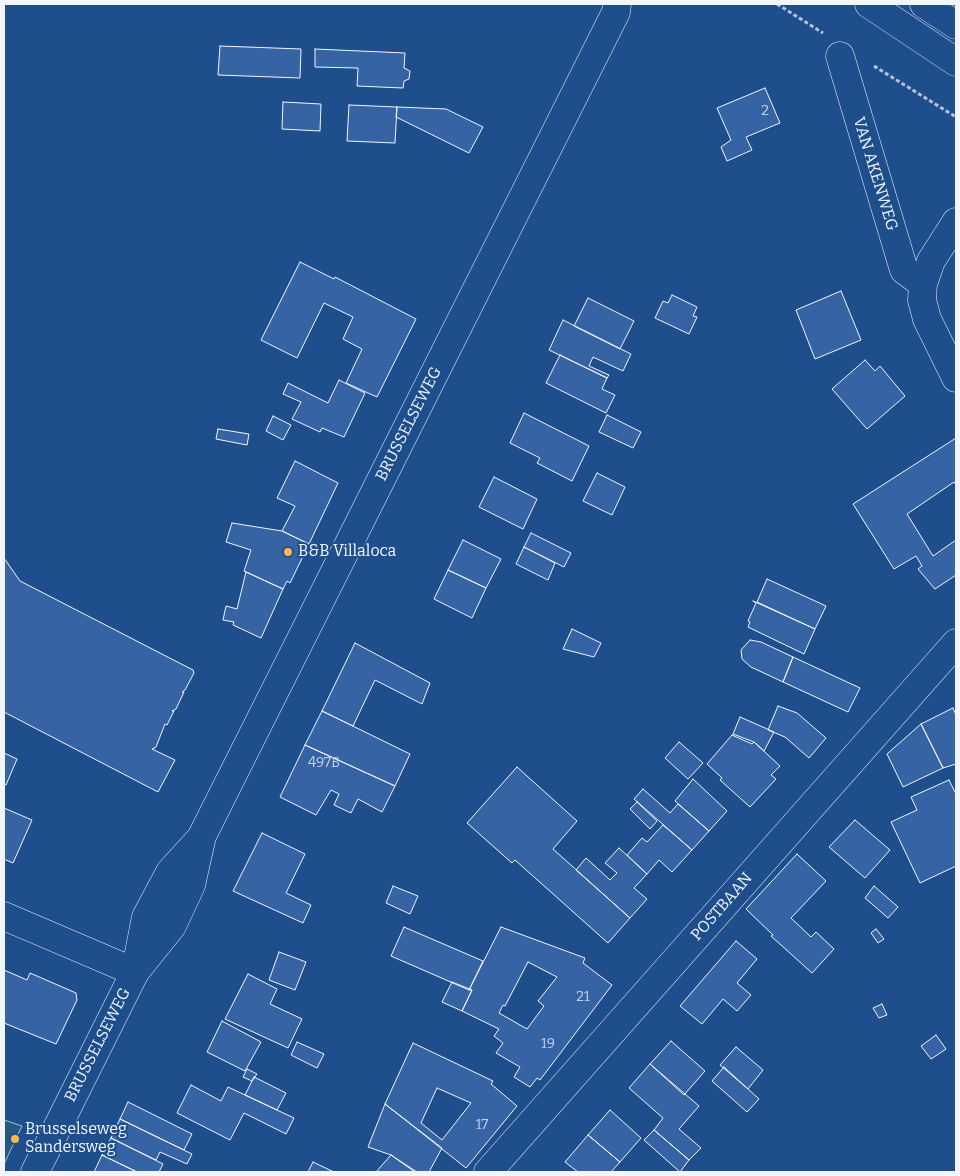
<!DOCTYPE html>
<style>
body{margin:0}
#map{position:relative;width:960px;height:1176px;overflow:hidden;background:#1f4e8c;font-family:Bitter,serif}
canvas{display:block}
.frame{position:absolute;inset:0;border:5px solid #f2f6ff;pointer-events:none}
</style>
<div id="map">
<canvas width="960" height="1176"></canvas>
<div class="frame"></div>
</div>
<script>
const g = document.querySelector('canvas').getContext('2d');
g.lineJoin = 'round';
function fill(path, color) { g.fillStyle = color; g.fill(path, 'evenodd'); }
const shape = rows => new Path2D(rows.map(r => 'M' + r).join(''));
function stroke(path, color, width, dash) { g.strokeStyle = color; g.lineWidth = width; g.lineCap = dash ? 'butt' : 'round'; g.setLineDash(dash || []); g.stroke(path); }
function write(font, color, halo, rows, align = 'center') {
  g.font = font + ' Bitter,serif'; g.lineWidth = 4; g.setLineDash([]); g.textBaseline = 'middle'; g.strokeStyle = halo; g.fillStyle = color; for (const [text, x, y, turn = 0] of rows) {
    g.save(); g.translate(x, y); g.rotate((+turn || 0) * Math.PI / 180); g.textAlign = isNaN(turn) ? turn : align; if (halo) g.strokeText(text, 0, 0); g.fillText(text, 0, 0); g.restore();
  }
}
const green = shape([
 [4,1120,22,1126,4,1164,4,1120]
]);
fill(green, '#245a82');
stroke(green, '#a8bbd7', 1);
const building = shape([
 [220,46,301,49,300,78,218,75,220,46],
 [315,49,405,53,404,68,410,71,409,79,404,81,403,88,357,86,358,68,315,67,315,49],
 [765,88,780,123,746,137,752,150,727,161,721,147,731,140,717,108,765,88],
 [283,102,321,104,320,131,282,129,283,102],
 [349,105,397,107,395,143,347,141,349,105],
 [397,107,446,109,483,127,469,153,396,117,397,107],
 [300,262,334,279,335,277,416,319,377,397,346,383,362,349,343,339,353,317,324,303,297,358,261,340,300,262],
 [841,291,861,340,815,359,796,310,841,291],
 [672,295,697,307,693,316,697,317,689,334,655,318,663,301,668,303,672,295],
 [588,298,634,321,620,349,574,326,588,298],
 [563,320,631,354,623,371,593,357,589,366,609,375,607,378,549,350,563,320],
 [560,355,607,378,602,389,615,395,606,413,546,383,560,355],
 [865,360,875,371,880,366,905,396,867,429,832,389,865,360],
 [339,380,365,393,344,437,322,428,320,432,292,419,301,402,283,394,288,383,328,403,339,380],
 [524,413,589,446,572,481,537,463,540,458,510,443,524,413],
 [607,415,641,432,633,448,599,432,607,415],
 [273,416,291,425,283,440,266,431,273,416],
 [218,429,249,434,247,445,216,439,218,429],
 [956,438,956,485,954,482,907,514,933,556,956,540,956,575,935,589,918,569,922,566,916,556,894,569,853,504,956,438],
 [295,461,338,483,309,544,282,531,295,506,277,498,295,461],
 [597,473,625,487,612,515,583,501,597,473],
 [494,477,537,499,523,529,479,507,494,477],
 [232,523,282,531,309,544,290,583,287,581,283,589,244,571,251,550,226,542,232,523],
 [531,533,571,553,564,567,524,547,531,533],
 [463,540,501,559,486,588,448,570,463,540],
 [524,547,555,563,548,580,516,564,524,547],
 [4,558,20,581,193,670,194,673,185,690,182,692,184,692,176,709,172,711,174,711,167,725,165,724,156,747,152,749,175,760,158,792,4,712,4,558],
 [448,570,486,588,472,618,434,599,448,570],
 [246,572,283,589,261,638,233,625,234,622,223,620,226,606,237,609,246,572],
 [767,579,826,606,815,629,757,602,767,579],
 [753,601,815,629,804,654,748,627,750,622,748,621,756,603,753,601],
 [572,629,601,643,594,657,563,649,572,629],
 [750,640,761,642,793,657,783,682,751,667,742,659,741,650,750,640],
 [355,643,430,683,422,704,375,680,353,726,322,711,355,643],
 [793,657,860,688,848,712,783,682,793,657],
 [778,706,797,713,826,738,809,758,785,737,768,730,778,706],
 [953,708,956,715,956,764,943,768,921,724,953,708],
 [322,711,410,754,395,786,305,745,322,711],
 [740,717,774,732,764,751,754,742,733,734,740,717],
 [921,724,943,768,903,787,887,754,921,724],
 [732,735,752,744,754,742,780,766,771,775,776,779,750,807,720,780,722,778,707,764,732,735],
 [679,742,703,763,688,779,665,758,679,742],
 [305,745,395,786,382,812,358,799,351,813,334,805,339,794,331,790,316,815,280,797,305,745],
 [4,753,17,759,6,785,4,784,4,753],
 [517,767,577,821,553,849,630,918,608,943,515,860,512,863,467,823,517,767],
 [693,779,727,811,709,831,675,801,693,779],
 [949,780,956,794,956,866,920,883,891,822,917,810,911,797,949,780],
 [643,789,670,813,678,804,709,831,692,850,634,799,643,789],
 [637,802,657,821,650,829,630,809,637,802],
 [4,808,32,820,13,863,4,859,4,808],
 [855,820,890,850,865,878,829,847,855,820],
 [663,825,692,850,672,872,659,860,647,874,627,855,642,838,647,842,663,825],
 [262,833,305,854,286,893,311,905,303,923,233,891,262,833],
 [619,848,647,874,634,888,647,899,630,918,576,870,586,858,610,880,617,873,605,863,619,848],
 [797,854,826,881,791,918,811,937,816,932,834,949,812,973,771,936,773,935,746,909,797,854],
 [393,886,418,896,410,914,386,903,393,886],
 [874,886,898,907,888,918,865,898,874,886],
 [404,927,483,961,469,990,391,956,404,927],
 [501,927,585,958,583,963,612,985,540,1080,537,1078,530,1087,514,1077,520,1067,496,1053,503,1043,494,1036,499,1029,462,1011,472,990,469,990,501,927],
 [528,962,557,977,538,1001,544,1006,527,1029,499,1013,503,1005,505,1006,528,962],
 [876,929,884,939,878,943,871,933,876,929],
 [736,941,757,959,737,983,751,995,737,1011,723,999,702,1024,680,1006,736,941],
 [279,952,306,962,295,990,269,980,279,952],
 [4,970,27,980,30,973,76,993,77,1000,56,1044,4,1023,4,970],
 [248,974,277,989,270,1004,302,1019,288,1048,225,1019,248,974],
 [452,982,472,990,462,1011,442,1002,452,982],
 [882,1004,887,1015,879,1018,873,1008,882,1004],
 [222,1021,261,1042,245,1071,207,1052,222,1021],
 [936,1035,946,1049,931,1059,921,1046,936,1035],
 [671,1041,705,1071,684,1095,650,1064,671,1041],
 [297,1042,324,1054,317,1068,291,1055,297,1042],
 [413,1043,493,1081,491,1084,517,1106,466,1168,385,1104,413,1043],
 [437,1088,471,1103,442,1140,421,1123,437,1088],
 [736,1047,763,1070,748,1089,720,1065,736,1047],
 [650,1064,699,1106,679,1129,701,1148,689,1160,654,1130,663,1118,629,1088,650,1064],
 [724,1067,759,1099,747,1112,712,1081,724,1067],
 [247,1069,257,1074,252,1081,243,1077,247,1069],
 [254,1077,286,1093,277,1110,245,1095,254,1077],
 [191,1085,221,1101,228,1087,294,1118,286,1134,244,1113,230,1140,177,1113,191,1085],
 [128,1102,192,1134,184,1150,120,1119,128,1102],
 [385,1104,442,1148,429,1172,417,1172,391,1155,368,1147,385,1104],
 [610,1110,641,1138,620,1162,588,1135,610,1110],
 [120,1119,192,1154,187,1164,160,1152,156,1160,111,1138,120,1119],
 [654,1130,689,1160,680,1172,644,1140,654,1130],
 [588,1135,620,1162,611,1172,578,1172,565,1162,588,1135],
 [111,1138,163,1164,159,1172,137,1172,102,1155,111,1138],
 [102,1155,137,1172,94,1172,102,1155],
 [391,1155,412,1170,415,1172,376,1172,391,1155],
 [313,1162,334,1172,308,1172,313,1162]
]);
fill(building, '#3563a3');
stroke(building, '#f2f6ff', 1);
const street = shape([
 [840,56,904,270,923,284],
 [956,222,931,261,923,284,922,300,927,319,956,378],
 [4,916,135,972],
 [488,1172,956,643]
]);
const secondary = shape([
 [869,4,956,62],
 [924,4,956,25],
 [136,968,146,917,170,872,201,838],
 [35,1172,135,972,172,926,191,885,202,836,616,12,617,4]
]);
stroke(street, '#f2f6ff', 29);
stroke(secondary, '#f2f6ff', 29);
stroke(shape([
 [777,4,823,33],
 [874,66,956,117]
]), '#b3c4dc', 3, [4, 2.5]);
stroke(street, '#1f4e8c', 28);
stroke(secondary, '#1f4e8c', 28);
for (const [x, y, r, color] of [
 [288,552,5,"#ffb74d"],
 [15,1139,5,"#ffb74d"]
]) { const dot = new Path2D(); dot.arc(x, y, r, 0, 2 * Math.PI); g.fillStyle = color; g.fill(dot); stroke(dot, '#1f4e8c', 2); }
write('14px', '#c3d1e8', null, [
 ["2",765,111],
 ["497B",324,763],
 ["21",583,997],
 ["19",548,1044],
 ["17",482,1125]
]);
write('16px', '#f2f6ff', '#1f4e8c', [
 ["VAN AKENWEG",875,174,73],
 ["BRUSSELSEWEG",409,424,-63],
 ["POSTBAAN",722,907,-49],
 ["BRUSSELSEWEG",98,1045,-63]
]);
write('16px', '#f2f6ff', '#1f4e8c', [
 ["B&B Villaloca",298,552],
 ["Brusselseweg",25,1130],
 ["Sandersweg",25,1148]
], 'left');
</script>
